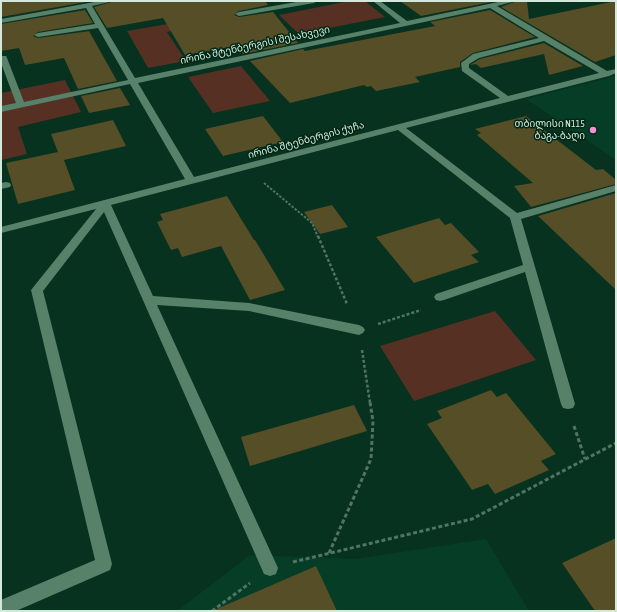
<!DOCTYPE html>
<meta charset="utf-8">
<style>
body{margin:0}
#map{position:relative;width:617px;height:612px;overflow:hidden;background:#07321f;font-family:"Asap Condensed",sans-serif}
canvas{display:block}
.frame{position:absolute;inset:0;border:2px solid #d3e9dc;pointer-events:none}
</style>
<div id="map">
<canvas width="617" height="612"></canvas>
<div class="frame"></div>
</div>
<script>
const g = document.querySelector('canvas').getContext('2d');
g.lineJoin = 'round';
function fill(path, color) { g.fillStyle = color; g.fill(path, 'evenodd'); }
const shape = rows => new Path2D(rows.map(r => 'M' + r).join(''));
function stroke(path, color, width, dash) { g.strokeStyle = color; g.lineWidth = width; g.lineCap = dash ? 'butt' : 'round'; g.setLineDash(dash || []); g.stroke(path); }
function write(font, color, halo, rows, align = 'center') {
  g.font = font + ' "Asap Condensed","Noto Sans Georgian",sans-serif'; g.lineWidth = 3; g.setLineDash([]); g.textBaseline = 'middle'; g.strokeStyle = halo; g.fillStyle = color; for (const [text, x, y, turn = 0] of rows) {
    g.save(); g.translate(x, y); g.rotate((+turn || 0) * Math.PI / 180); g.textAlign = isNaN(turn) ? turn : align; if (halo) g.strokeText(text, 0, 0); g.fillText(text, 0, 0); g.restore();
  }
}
fill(shape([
 [616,76,616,160,526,99],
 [486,539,529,611,177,611,250,555,355,559]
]), '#063d26');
fill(shape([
 [349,1,365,1,385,17,299,34,279,15],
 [220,15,225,22,167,32,186,61,148,68,127,31],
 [241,66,270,101,213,113,188,77],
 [65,80,81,112,18,127,27,154,1,160,1,93],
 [495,311,536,360,414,401,380,346]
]), '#553023');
fill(shape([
 [1,1,92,1,1,17],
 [115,1,265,1,268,5,239,11,234,15,239,17,273,12,298,43,243,54,235,46,185,55,163,18,107,28,94,7],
 [400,1,496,1,421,16],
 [517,1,527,1,529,19,616,1,616,55,595,62,501,7],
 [85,10,93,23,38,32,33,36,38,38,97,30,89,31,117,81,78,89,64,58,25,65,19,48,1,51,1,24],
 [490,10,535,37,473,53,460,62,460,67,415,77,420,82,376,91,371,86,367,87,364,85,290,103,250,61,303,49,305,51,435,26,430,22],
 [544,43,583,66,549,75,544,54,481,68,476,64,470,65,480,59],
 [120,88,130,105,89,113,81,96],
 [263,116,283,142,223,156,205,129],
 [526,116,596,170,603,169,616,180,616,184,531,207,514,186,533,183,477,135,481,133,475,129],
 [113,120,126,146,64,160,75,190,18,204,6,163,58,152,51,134],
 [616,193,616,290,538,216],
 [227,196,254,240,255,240,285,290,250,300,221,246,182,257,178,248,171,250,157,222,163,220,160,214],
 [332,205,348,227,320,234,304,212],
 [439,218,445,225,451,223,479,252,471,255,479,262,414,283,376,237],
 [491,390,497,397,506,393,556,454,541,461,549,470,495,494,488,484,472,490,427,424,442,418,437,411],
 [354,405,367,431,250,466,241,437],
 [616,538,616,611,595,611,562,563],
 [316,566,337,611,212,611]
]), '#554e27');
stroke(shape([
 [264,183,312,223,318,237]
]), '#517463', 2, [2.5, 1.5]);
stroke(shape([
 [318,236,347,304],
 [378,324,421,310],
 [362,350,370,403]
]), '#517463', 2.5, [3, 2]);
stroke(shape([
 [574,426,585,459],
 [329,553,371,459,373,421,370,402],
 [293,562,472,519,616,443],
 [212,611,250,583]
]), '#517463', 3, [4, 2.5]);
fill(shape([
 [100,1,114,1,92,6,135,78,400,23,373,1,380,1,407,21,503,1,516,1,497,6,607,71,616,69,616,73,609,76,406,128,517,213,616,185,616,191,521,219,575,404,573,408,568,409,563,408,561,404,525,272,444,300,440,301,436,300,434,297,436,294,523,265,510,218,398,130,111,205,153,296,249,303,359,325,363,327,365,330,363,333,359,335,249,311,157,305,278,568,276,574,270,576,264,574,104,212,43,291,112,564,110,570,16,611,1,611,1,600,95,560,31,290,96,209,1,233,1,227,185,179,130,84,1,112,1,106,16,103,1,63,1,56,6,56,7,58,24,102,128,80,98,28,38,37,34,35,38,33,95,24,86,8,1,23,1,19,100,1],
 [490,8,539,38,473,54,461,63,462,71,500,98,194,177,138,83,490,8],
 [544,41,599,73,508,96,469,68,469,64,479,58,544,41],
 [302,1,317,1,314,3,239,16,235,14,239,12,302,1],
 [6,182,10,183,11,185,10,187,1,189,1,183,6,182]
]), '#58816a');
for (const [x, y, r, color] of [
 [593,130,4,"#f391d5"]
]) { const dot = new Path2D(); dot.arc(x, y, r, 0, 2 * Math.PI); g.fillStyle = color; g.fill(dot); stroke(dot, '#002815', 1.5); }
write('10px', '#d3e9dc', '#002815', [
 ["ირინა შტენბერგის I შესახვევი",255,45,-12],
 ["ირინა შტენბერგის ქუჩა",306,140,-15]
]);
write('10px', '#d3e9dc', '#002815', [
 ["თბილისი N115",585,124],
 ["ბაგა-ბაღი",585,136]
], 'right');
</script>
